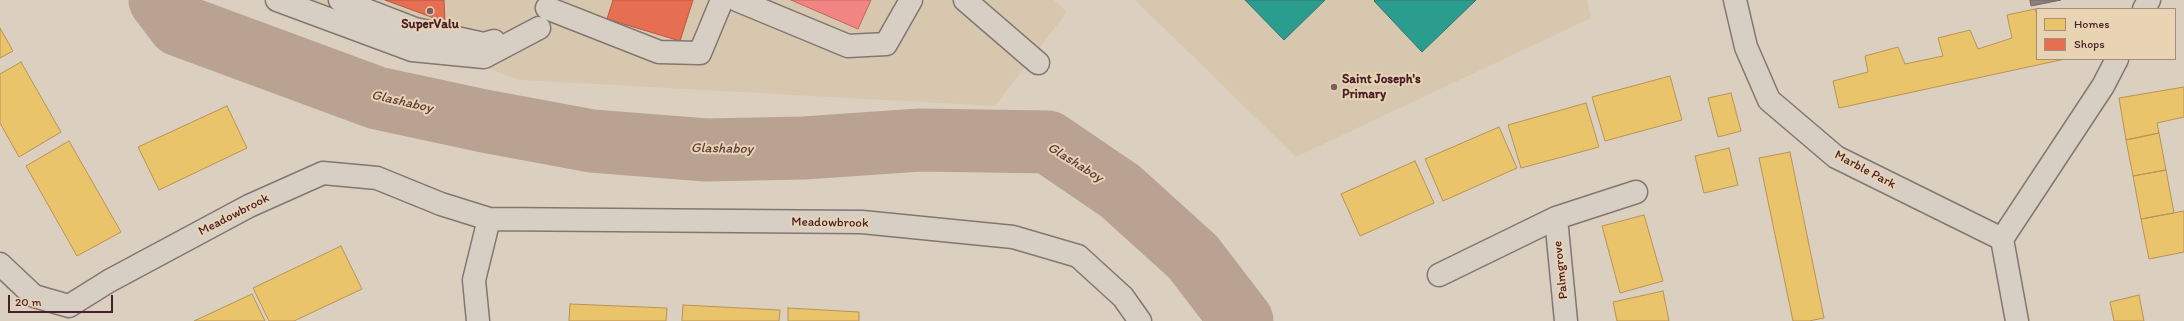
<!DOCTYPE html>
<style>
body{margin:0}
#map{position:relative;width:2184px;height:321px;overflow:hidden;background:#dbd0bf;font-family:Itim,sans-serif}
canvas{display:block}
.legend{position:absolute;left:2036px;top:8px;width:140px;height:52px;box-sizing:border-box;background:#e8d4b2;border:1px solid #a98c7c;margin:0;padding:5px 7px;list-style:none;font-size:12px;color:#4a1f2b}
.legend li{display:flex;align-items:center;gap:8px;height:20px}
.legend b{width:20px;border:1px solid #a98c7c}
.scale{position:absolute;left:8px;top:295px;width:105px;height:18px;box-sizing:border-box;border:2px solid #4a1f2b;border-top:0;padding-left:5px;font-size:12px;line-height:14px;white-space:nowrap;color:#4a1f2b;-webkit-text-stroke:3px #e8d4b2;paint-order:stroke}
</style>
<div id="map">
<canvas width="2184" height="321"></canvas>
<ul class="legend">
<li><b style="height:11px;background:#e9c46a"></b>Homes</li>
<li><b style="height:11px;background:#e76f51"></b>Shops</li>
</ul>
<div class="scale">20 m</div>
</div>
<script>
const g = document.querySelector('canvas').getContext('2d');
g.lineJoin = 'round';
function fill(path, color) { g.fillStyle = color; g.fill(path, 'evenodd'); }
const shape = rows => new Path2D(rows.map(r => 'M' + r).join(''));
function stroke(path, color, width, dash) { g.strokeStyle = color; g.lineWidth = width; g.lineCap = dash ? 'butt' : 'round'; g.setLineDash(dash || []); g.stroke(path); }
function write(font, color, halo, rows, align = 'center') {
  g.font = font + ' Itim,sans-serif'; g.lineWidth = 4; g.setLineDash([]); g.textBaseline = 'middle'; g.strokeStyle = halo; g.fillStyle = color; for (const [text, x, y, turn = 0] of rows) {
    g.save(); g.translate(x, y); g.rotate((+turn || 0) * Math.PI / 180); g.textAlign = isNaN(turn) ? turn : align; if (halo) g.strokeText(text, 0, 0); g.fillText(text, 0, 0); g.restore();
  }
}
fill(shape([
 [284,0,1054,0,1067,12,995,106,520,80,395,35],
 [1135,0,1587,0,1591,18,1296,157]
]), '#d7c7af');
const homes = shape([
 [2035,9,2037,15,2037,59,2065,59,1839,108,1833,81,1868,72,1865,56,1898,47,1905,64,1943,56,1938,38,1970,30,1978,49,2012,38,2007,15,2035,9],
 [0,28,13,51,0,58,0,28],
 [21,62,61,132,19,157,0,123,0,74,21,62],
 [1670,76,1682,120,1605,141,1592,97,1670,76],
 [2184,87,2184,117,2157,123,2159,133,2126,140,2119,98,2184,87],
 [1731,93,1741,131,1718,137,1708,98,1731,93],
 [1586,103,1599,147,1521,168,1508,125,1586,103],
 [227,106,247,148,159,190,138,147,227,106],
 [1499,127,1517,168,1443,201,1425,159,1499,127],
 [2159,133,2166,170,2133,176,2126,140,2159,133],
 [69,141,121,232,77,256,26,166,69,141],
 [1729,148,1738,185,1704,193,1695,156,1729,148],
 [1790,152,1824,318,1809,321,1793,321,1759,158,1790,152],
 [1415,161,1434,203,1360,236,1341,194,1415,161],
 [2166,170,2174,213,2141,219,2133,176,2166,170],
 [2184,211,2184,252,2149,259,2141,219,2184,211],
 [1644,215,1663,281,1620,293,1602,226,1644,215],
 [341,246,362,289,294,321,269,321,253,288,341,246],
 [1663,291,1669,321,1617,321,1613,302,1663,291],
 [252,294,265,321,194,321,252,294],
 [2139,295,2144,321,2114,321,2110,302,2139,295],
 [570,304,667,308,666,321,569,321,570,304],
 [683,305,780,310,779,321,682,321,683,305],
 [788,308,859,312,859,321,788,321,788,308]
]);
fill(homes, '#e9c46a');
stroke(homes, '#b99257', 1);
const shops = shape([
 [385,0,444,0,445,22,385,0],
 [613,0,693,0,680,41,607,19,613,0]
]);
fill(shops, '#e76f51');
stroke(shops, '#b85746', 1);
const schools = shape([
 [1245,0,1325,0,1284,40,1245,0],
 [1375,0,1476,0,1422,52,1374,1,1375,0]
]);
fill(schools, '#2a9d8f');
stroke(schools, '#347771', 1);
const health = shape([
 [791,0,871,0,858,29,791,0]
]);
fill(health, '#f28482');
stroke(health, '#c06668', 1);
const industry = shape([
 [2030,0,2061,0,2031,6,2030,0]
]);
fill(industry, '#8a817c');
stroke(industry, '#776464', 1);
stroke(shape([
 [160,0,179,25,377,98,484,121,592,141,706,150,804,148,920,140,1048,142,1120,191,1193,257,1242,321]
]), '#baa292', 63);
const minor = shape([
 [277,0,412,50,484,57,539,28],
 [340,0,415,29,484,44,494,41],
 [737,0,848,46,886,44,911,0],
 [965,0,1038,63],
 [1735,0,1746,47,1769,100,1836,157,2002,239,2103,86,2117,59],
 [547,8,659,52,700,53,722,0],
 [2144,9,2149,0],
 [1556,218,1566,321],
 [2002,239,2017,321],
 [0,264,34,296,69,306,109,281,249,206,323,173,377,178,441,204,489,219,862,222,1013,237,1078,256,1123,297,1140,321],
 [1439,275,1556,218,1636,192],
 [478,321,474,280,489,219]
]);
stroke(minor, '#847671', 25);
stroke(minor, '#d7cfc3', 22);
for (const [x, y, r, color] of [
 [430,11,4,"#7d5d5f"],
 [1334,87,4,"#7d5d5f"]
]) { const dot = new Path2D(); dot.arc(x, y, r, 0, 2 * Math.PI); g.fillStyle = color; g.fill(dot); stroke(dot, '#e8d4b2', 1.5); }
write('bold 13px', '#4a1f2b', '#e8d4b2', [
 ["SuperValu",430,25],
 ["Saint Joseph's",1342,80,"left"],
 ["Primary",1342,95,"left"]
]);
write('13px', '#4a1f2b', '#e8d4b2', [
 ["Marble Park",1865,170,28],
 ["Meadowbrook",234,215,-27],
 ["Meadowbrook",830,223,1],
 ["Palmgrove",1561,270,-96]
]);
write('italic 14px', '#623b40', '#e8d4b2', [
 ["Glashaboy",402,102,13],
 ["Glashaboy",722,149,1],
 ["Glashaboy",1075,163,32]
]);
</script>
